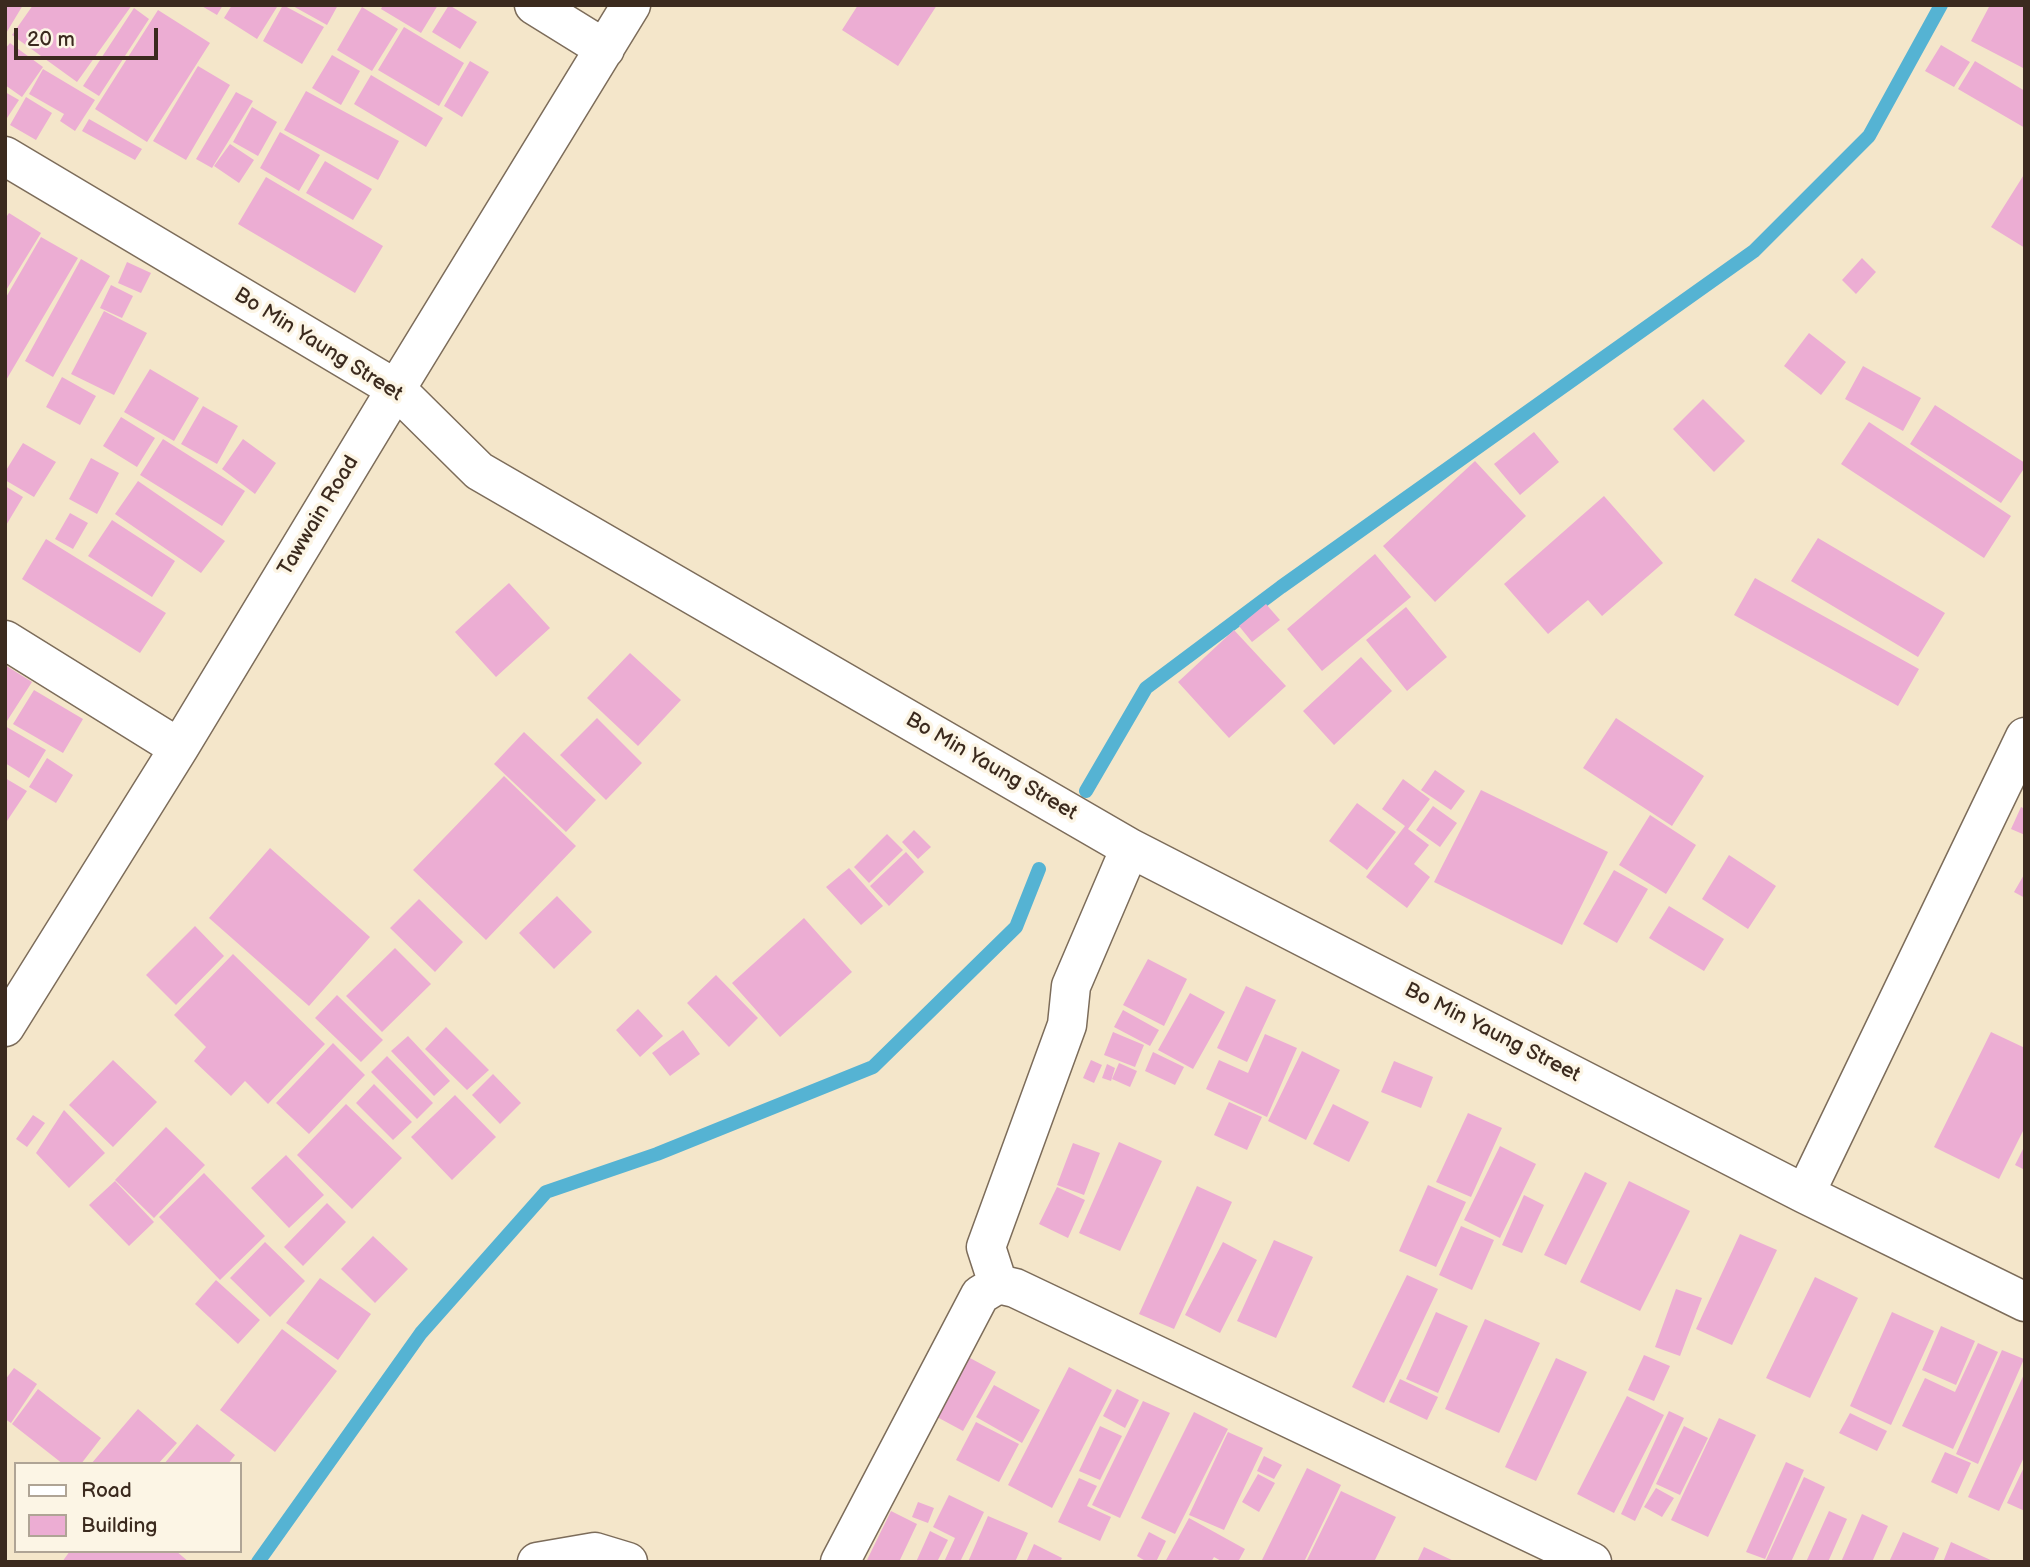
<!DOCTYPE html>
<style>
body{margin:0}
#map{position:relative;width:2030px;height:1567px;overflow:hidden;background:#f4e6ca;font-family:"Balsamiq Sans",sans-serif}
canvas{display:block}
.frame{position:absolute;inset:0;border:7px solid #3b2a1e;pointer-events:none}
.legend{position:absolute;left:14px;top:1462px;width:228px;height:91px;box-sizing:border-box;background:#fcf5e5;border:2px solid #afa495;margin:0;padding:9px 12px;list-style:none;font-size:21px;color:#3b2a1e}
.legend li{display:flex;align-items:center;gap:14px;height:35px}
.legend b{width:35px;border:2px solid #afa495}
.scale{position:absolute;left:14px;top:28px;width:144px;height:32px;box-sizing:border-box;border:4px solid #3b2a1e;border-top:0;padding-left:9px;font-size:21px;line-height:24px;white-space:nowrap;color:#3b2a1e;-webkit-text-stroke:5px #fcf5e5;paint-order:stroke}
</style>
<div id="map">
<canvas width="2030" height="1567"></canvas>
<div class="frame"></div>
<ul class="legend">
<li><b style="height:9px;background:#fff"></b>Road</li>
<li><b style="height:19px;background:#ecadd3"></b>Building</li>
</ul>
<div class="scale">20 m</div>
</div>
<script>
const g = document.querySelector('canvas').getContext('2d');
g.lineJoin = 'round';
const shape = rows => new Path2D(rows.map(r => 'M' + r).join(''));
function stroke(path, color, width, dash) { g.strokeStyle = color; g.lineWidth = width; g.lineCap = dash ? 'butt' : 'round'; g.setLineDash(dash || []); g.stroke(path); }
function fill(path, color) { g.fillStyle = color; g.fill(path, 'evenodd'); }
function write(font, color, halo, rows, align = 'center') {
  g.font = font + ' "Balsamiq Sans",sans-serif'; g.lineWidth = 7; g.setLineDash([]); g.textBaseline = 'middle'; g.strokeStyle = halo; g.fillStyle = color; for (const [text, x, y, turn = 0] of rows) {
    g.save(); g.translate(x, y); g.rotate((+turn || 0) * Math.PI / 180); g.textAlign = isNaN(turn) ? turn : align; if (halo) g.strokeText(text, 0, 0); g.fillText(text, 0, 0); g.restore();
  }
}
stroke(shape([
 [1086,791,1146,688,1281,587,1754,251,1869,136,1941,5],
 [258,1562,421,1333,546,1192,657,1154,873,1067,1016,927,1039,869]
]), '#55b3d3', 14);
fill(shape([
 [5,5,23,5,5,35],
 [33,5,132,5,77,82,12,35],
 [200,5,223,5,217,15],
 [232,5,273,5,277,7,257,39,224,18],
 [283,5,324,27,302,64,263,41],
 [291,5,338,5,327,25],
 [383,5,438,5,421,33,381,9],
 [449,5,477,22,460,49,432,32],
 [858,5,937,5,898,66,842,30],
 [1990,5,2025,5,2025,69,1971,41],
 [362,7,398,29,372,71,337,50],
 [134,8,149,19,99,96,83,86],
 [158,10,210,43,147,142,95,109],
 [404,27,464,63,439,106,378,70],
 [10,43,43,67,22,97,5,85,5,49],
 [1941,45,1970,62,1954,87,1925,71],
 [332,55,360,71,341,105,312,88],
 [470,61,489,72,462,117,444,106],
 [1975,61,2025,91,2025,128,1958,89],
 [198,66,230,85,186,160,153,141],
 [43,69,95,100,75,131,60,121,64,114,29,94],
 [371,75,443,118,426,147,354,104],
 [306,91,399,141,378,180,284,130],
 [5,92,19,100,5,121],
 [236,92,253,101,212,168,196,159],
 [26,97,52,113,36,140,10,125],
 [252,107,277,122,258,156,233,142],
 [89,119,142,149,135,160,82,131],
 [280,132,320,155,299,191,260,168],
 [230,144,254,160,239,183,214,166],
 [325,161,372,189,353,220,306,193],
 [2025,173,2025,248,1991,227],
 [266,177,383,246,355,293,238,224],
 [9,213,41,233,5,292,5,219],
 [41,237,78,258,5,382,5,299],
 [1862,258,1876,272,1856,294,1842,280],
 [81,259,110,276,53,377,25,361],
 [127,262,151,273,141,293,118,283],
 [111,285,133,296,122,318,100,308],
 [104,311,147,333,114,395,71,374],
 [1809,333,1846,362,1821,395,1784,366],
 [1863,366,1921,398,1903,431,1845,399],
 [150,369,199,398,174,441,124,412],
 [62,377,96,396,80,425,46,407],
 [1703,399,1745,441,1714,472,1673,429],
 [1935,405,2025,463,2025,467,2001,503,1910,444],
 [203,406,238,426,217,464,181,444],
 [121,417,155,438,137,467,103,446],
 [1869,422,2011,516,1984,558,1841,464],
 [1534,432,1559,462,1520,495,1494,464],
 [163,439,245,491,222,526,140,475],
 [243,439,276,463,255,494,222,469],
 [23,443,56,462,34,497,5,480,5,472],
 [91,458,119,473,97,514,69,499],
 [1475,461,1526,516,1435,602,1383,546],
 [138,481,225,541,201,573,115,514],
 [5,486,23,497,5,527],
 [1604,496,1663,563,1602,616,1588,600,1548,634,1504,584],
 [70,513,88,523,73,549,55,539],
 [112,520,175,561,152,597,88,556],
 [1818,538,1945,613,1918,657,1791,581],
 [46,539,166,613,140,653,22,579],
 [1375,554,1411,597,1322,671,1287,629],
 [1755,578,1919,669,1898,706,1734,615],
 [509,583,550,628,496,677,455,632],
 [1266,604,1280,620,1252,642,1239,626],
 [1406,607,1447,657,1407,691,1366,640],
 [1234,630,1286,686,1229,738,1178,682],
 [630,653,681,700,638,746,587,698],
 [1361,657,1392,691,1334,745,1303,711],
 [5,665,32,682,7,721,5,719],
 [34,690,83,719,63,753,13,724],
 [597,718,642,763,606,800,560,755],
 [1616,718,1704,776,1672,826,1583,768],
 [5,726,46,750,29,778,5,763],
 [524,732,596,800,566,832,494,764],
 [47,758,73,775,56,803,29,787],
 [1435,770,1465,791,1451,810,1421,790],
 [504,776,576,846,486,940,413,870],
 [5,778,27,791,7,821,5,819],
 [1403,779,1430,799,1408,829,1429,845,1414,864,1430,877,1407,908,1366,877,1405,826,1382,809],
 [1481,790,1608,852,1562,945,1434,882],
 [1357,803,1396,832,1367,870,1329,841],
 [1433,806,1457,823,1440,847,1416,830],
 [2021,807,2025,809,2025,835,2011,829],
 [1650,815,1696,845,1666,894,1619,865],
 [914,830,931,847,918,859,902,842],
 [887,834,903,850,869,883,854,867],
 [270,848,370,937,309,1006,209,918],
 [906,852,924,872,889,906,870,886],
 [1729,855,1776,886,1748,929,1702,899],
 [849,868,883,906,861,925,826,887],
 [1614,870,1648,889,1617,943,1583,924],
 [2025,873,2025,898,2014,892],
 [557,896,592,932,554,969,519,933],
 [419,899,463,942,435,972,390,928],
 [1669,906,1724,939,1704,971,1649,938],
 [804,918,852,972,780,1037,732,983],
 [195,926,224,956,176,1005,146,975],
 [395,948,431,984,382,1032,346,996],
 [233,954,325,1044,268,1104,245,1081,231,1096,194,1061,206,1047,174,1015],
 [1148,959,1187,979,1164,1026,1123,1005],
 [716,975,758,1018,729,1047,687,1003],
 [1246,986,1276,1000,1247,1062,1217,1048],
 [1190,993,1225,1012,1193,1069,1158,1050],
 [337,995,383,1040,361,1062,315,1018],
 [638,1009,663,1036,640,1057,616,1030],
 [1123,1010,1159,1030,1150,1046,1114,1027],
 [446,1027,489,1070,467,1090,425,1049],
 [683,1030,700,1054,670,1076,652,1053],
 [1113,1032,1144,1045,1135,1067,1104,1055],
 [1991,1032,2025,1048,2025,1127,1999,1179,1934,1147],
 [1265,1034,1297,1048,1267,1117,1206,1089,1219,1060,1248,1073],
 [408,1036,450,1081,434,1096,391,1051],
 [333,1043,365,1075,309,1134,276,1103],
 [1302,1051,1340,1070,1306,1140,1268,1121],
 [1153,1052,1184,1067,1175,1085,1145,1071],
 [387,1056,433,1103,417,1119,371,1072],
 [113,1060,157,1102,113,1147,69,1105],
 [1091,1060,1102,1065,1094,1083,1083,1078],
 [1394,1061,1433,1077,1421,1108,1381,1092],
 [1119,1063,1137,1071,1130,1087,1112,1079],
 [1107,1064,1115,1068,1111,1081,1102,1078],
 [493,1074,521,1103,500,1124,472,1095],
 [374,1084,412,1122,393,1140,356,1103],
 [455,1095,496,1137,452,1180,411,1137],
 [1229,1102,1262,1117,1247,1150,1214,1135],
 [346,1104,402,1158,352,1209,297,1155],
 [1333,1104,1369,1122,1349,1162,1313,1144],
 [64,1110,105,1153,69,1188,36,1153],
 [1468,1113,1502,1128,1471,1197,1436,1182],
 [33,1115,45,1123,27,1147,16,1139],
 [166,1127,205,1165,154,1218,115,1180],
 [1119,1142,1162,1161,1120,1251,1079,1233],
 [1073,1143,1100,1153,1084,1195,1057,1185],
 [2025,1145,2025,1170,2015,1165],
 [1500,1146,1536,1164,1500,1238,1464,1220],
 [286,1155,324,1195,289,1228,251,1188],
 [1585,1172,1607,1183,1566,1265,1544,1255],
 [204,1173,265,1236,220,1280,159,1217],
 [115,1181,154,1222,129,1246,89,1205],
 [1629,1181,1690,1211,1640,1311,1580,1282],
 [1428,1185,1466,1202,1436,1267,1399,1251],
 [1197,1186,1232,1202,1174,1329,1139,1314],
 [1057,1187,1085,1200,1068,1238,1039,1224],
 [1524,1195,1544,1205,1522,1253,1502,1245],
 [327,1203,346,1222,303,1266,284,1247],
 [1461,1226,1494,1240,1472,1290,1439,1275],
 [1740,1234,1777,1250,1732,1345,1696,1329],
 [373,1236,408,1269,375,1303,341,1269],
 [1274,1240,1313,1257,1276,1338,1237,1321],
 [265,1242,305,1281,270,1317,230,1278],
 [1223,1242,1257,1260,1220,1333,1185,1315],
 [1407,1275,1438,1289,1384,1403,1352,1387],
 [1815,1277,1858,1298,1810,1398,1766,1378],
 [320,1278,371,1314,338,1360,286,1323],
 [216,1280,260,1320,238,1344,195,1304],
 [1676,1289,1702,1298,1680,1356,1655,1347],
 [1436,1312,1468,1326,1438,1393,1406,1379],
 [1892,1312,1934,1331,1891,1425,1850,1406],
 [1485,1319,1540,1343,1499,1433,1445,1409],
 [1941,1326,1975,1341,1956,1385,1922,1370],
 [282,1329,337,1371,275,1452,220,1410],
 [1978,1343,1998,1352,1953,1449,1902,1426,1925,1378,1955,1392],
 [2002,1350,2024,1359,1978,1464,1956,1454],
 [957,1351,996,1372,963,1431,924,1410],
 [1644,1355,1670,1366,1654,1401,1628,1390],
 [1556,1358,1587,1372,1536,1481,1505,1467],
 [1069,1367,1112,1390,1052,1508,1008,1485],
 [14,1368,37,1384,11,1423,5,1419,5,1380],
 [2025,1372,2025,1455,1999,1511,1968,1497],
 [1400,1379,1438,1397,1427,1420,1389,1402],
 [994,1385,1040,1410,1022,1443,976,1417],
 [38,1389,101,1438,81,1464,63,1464,12,1424],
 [1117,1389,1139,1400,1125,1428,1103,1416],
 [1627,1396,1664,1415,1614,1513,1577,1494],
 [1143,1401,1170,1413,1120,1518,1092,1505],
 [138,1409,177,1443,158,1464,91,1464],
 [1669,1411,1684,1418,1635,1521,1621,1514],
 [1194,1412,1228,1429,1175,1534,1141,1518],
 [1850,1413,1887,1431,1877,1451,1839,1433],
 [1719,1418,1756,1435,1708,1537,1671,1520],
 [976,1422,1019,1444,999,1482,956,1460],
 [197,1424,235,1455,228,1464,164,1464],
 [1100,1426,1122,1436,1100,1480,1079,1471],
 [1684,1426,1708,1438,1680,1495,1656,1484],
 [1228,1432,1263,1448,1224,1530,1189,1515],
 [1945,1452,1971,1463,1957,1494,1931,1482],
 [1264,1456,1282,1465,1274,1479,1257,1471],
 [1786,1462,1804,1470,1765,1559,1746,1552],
 [2025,1465,2025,1511,2007,1503],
 [1307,1468,1341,1485,1304,1562,1261,1562],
 [1258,1474,1275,1483,1259,1512,1242,1502],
 [1804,1477,1825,1487,1791,1562,1765,1562],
 [1079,1478,1097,1486,1087,1506,1111,1517,1100,1541,1058,1522],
 [1656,1488,1674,1498,1662,1517,1644,1507],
 [1341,1491,1396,1517,1374,1562,1306,1562],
 [949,1495,984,1512,960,1562,944,1562,955,1538,933,1527],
 [918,1502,934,1508,928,1523,912,1517],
 [891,1511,917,1524,899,1562,866,1562],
 [1829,1511,1847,1519,1828,1562,1806,1562],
 [1862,1514,1888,1526,1872,1562,1841,1562],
 [988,1516,1028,1533,1015,1562,968,1562],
 [1189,1518,1245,1549,1238,1562,1223,1562,1214,1557,1211,1562,1165,1562],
 [930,1531,948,1540,937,1562,916,1562],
 [1149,1532,1166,1541,1156,1562,1147,1562,1137,1556],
 [1903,1532,1939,1548,1933,1562,1889,1562],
 [1951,1542,1995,1562,1943,1562],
 [1034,1544,1062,1558,1060,1562,1026,1562],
 [1424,1547,1456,1562,1417,1562],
 [70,1551,176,1551,189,1562,62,1562]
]), '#ecadd3');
const minor = shape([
 [534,5,605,49],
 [5,156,396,389,479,471,1130,848,1805,1194,2025,1302],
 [5,640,179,748],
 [5,1027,179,748,396,389,631,5],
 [1805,1194,2025,737],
 [998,1284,986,1247,1067,1025,1071,986,1130,848],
 [537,1562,595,1552,628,1562],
 [840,1562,980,1295,998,1284,1015,1288,1592,1562]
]);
stroke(minor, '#7c6c5a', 41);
stroke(minor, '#fff', 38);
write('21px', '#3b2a1e', '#fcf5e5', [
 ["Bo Min Yaung Street",318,345,32],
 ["Tawwain Road",319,516,-59],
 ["Bo Min Yaung Street",991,767,30],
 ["Bo Min Yaung Street",1492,1033,27]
]);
</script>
